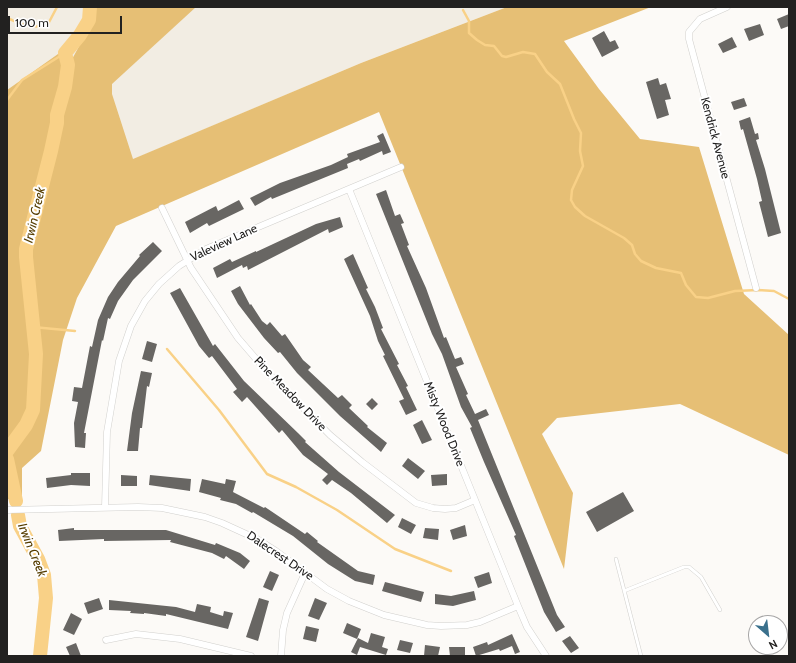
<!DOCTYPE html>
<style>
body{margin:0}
#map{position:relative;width:796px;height:663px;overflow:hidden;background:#fcfaf7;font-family:Cabin,sans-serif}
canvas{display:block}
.frame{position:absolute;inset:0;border:8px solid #222120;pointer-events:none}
.north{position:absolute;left:748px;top:615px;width:40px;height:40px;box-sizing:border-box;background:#fff;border:1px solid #a7a6a6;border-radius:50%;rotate:152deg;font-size:11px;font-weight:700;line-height:16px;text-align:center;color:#222120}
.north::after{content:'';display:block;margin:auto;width:14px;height:18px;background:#3a708c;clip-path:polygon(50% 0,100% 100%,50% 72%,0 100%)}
.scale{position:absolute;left:8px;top:16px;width:114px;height:18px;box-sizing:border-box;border:2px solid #222120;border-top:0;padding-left:5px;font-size:12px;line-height:14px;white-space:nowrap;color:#222120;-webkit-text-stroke:3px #fff;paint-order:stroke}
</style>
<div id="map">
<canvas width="796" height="663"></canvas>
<div class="frame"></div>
<div class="north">N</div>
<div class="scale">100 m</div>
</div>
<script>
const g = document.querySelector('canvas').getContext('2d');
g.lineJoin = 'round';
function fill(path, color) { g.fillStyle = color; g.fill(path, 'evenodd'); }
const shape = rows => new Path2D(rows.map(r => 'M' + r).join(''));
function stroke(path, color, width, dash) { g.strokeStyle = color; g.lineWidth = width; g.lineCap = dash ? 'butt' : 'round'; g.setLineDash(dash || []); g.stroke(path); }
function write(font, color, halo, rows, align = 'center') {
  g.font = font + ' Cabin,sans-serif'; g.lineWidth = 4; g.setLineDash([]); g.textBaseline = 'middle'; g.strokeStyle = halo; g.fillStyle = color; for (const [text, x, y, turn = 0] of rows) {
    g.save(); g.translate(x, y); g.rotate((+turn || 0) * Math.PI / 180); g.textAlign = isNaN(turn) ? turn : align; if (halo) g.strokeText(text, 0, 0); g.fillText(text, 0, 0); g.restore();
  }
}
fill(shape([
 [7,7,96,7,90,26,71,61,65,49,7,90],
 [195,7,507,7,361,63,101,173,84,109]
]), '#f2ede3');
fill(shape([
 [96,7,196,7,112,84,112,94,133,159,361,63,507,7,651,7,564,41,599,89,640,139,699,147,744,294,789,335,789,455,680,404,557,418,542,434,573,493,564,569,379,112,116,226,77,298,63,340,41,451,22,468,22,499,7,499,7,90,65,49,71,61,90,26]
]), '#e6bf75');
stroke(shape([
 [463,10,469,21,469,33,477,40,485,45,494,46,502,56,506,57,523,52,535,54,547,72,560,84,574,119,581,133,580,151,583,166,572,190,571,200,575,207,585,216,624,238,632,245,635,254,641,261,656,268,681,273,686,285,696,297,708,298,735,291,758,290,774,291,789,299],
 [7,18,24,25,41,27,47,26,57,7],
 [7,100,22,80,65,53],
 [33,327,75,331],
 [167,349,219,410,267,474,296,487,337,510,395,549,451,571]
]), '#f9d187', 2.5);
stroke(shape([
 [7,451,26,425,33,410,36,354,26,257,26,249,51,151,57,123,57,115,65,87,68,65,65,53,80,35,89,20,90,7],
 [7,459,16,501],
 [18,515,20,526,38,559,44,575,46,598,40,656]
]), '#f9d187', 14);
fill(shape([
 [789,14,789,26,781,29,777,19],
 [760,24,764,35,749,41,744,29],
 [604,31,610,42,615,40,619,48,602,57,592,38],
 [732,37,737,47,723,53,718,44],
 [658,78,660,85,666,83,671,99,665,100,669,115,657,119,646,82],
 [744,98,747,106,734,110,731,102],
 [750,117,755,134,758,133,759,139,756,140,765,169,781,233,768,237,759,202,762,201,757,179,743,129,741,130,739,121],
 [383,133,391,152,383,155,382,151,360,161,359,159,347,164,348,168,272,199,271,197,255,206,250,198,280,183,331,165,348,157,347,154,380,142,377,136],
 [386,190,395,216,400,214,404,223,401,224,409,245,407,246,426,288,444,338,446,337,455,359,461,357,464,364,456,367,468,394,466,395,475,414,486,409,489,415,478,420,557,615,565,627,556,632,544,612,514,536,516,535,484,462,470,428,472,427,461,407,442,354,432,334,376,194],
 [239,200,244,209,209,226,207,223,190,233,185,222,216,206,218,211],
 [340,217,343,227,329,233,328,229,248,270,247,266,243,268,242,265,217,278,213,268,230,259,232,262,256,251,256,252,316,224],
 [153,242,162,251,133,280,118,301,110,319,108,318,103,341,102,340,84,433,86,433,85,448,75,447,74,423,78,402,72,401,74,387,82,388,90,346,92,347,98,320,108,297,118,282,140,256,139,255],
 [353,254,368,288,366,289,375,307,383,328,381,329,399,364,397,365,408,386,406,387,417,410,406,415,399,401,404,399,383,356,385,355,378,341,370,316,344,259],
 [240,286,250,305,251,304,262,321,267,325,270,322,282,336,285,334,303,360,311,367,308,370,338,398,342,395,352,405,349,408,368,426,367,427,387,443,381,452,340,416,297,373,280,352,278,353,264,338,238,304,231,291],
 [180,288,213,346,215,344,244,381,298,433,306,441,305,442,339,472,395,515,387,523,351,493,332,480,327,485,322,480,328,474,303,455,282,430,279,433,247,397,242,402,233,392,237,389,212,356,209,358,199,346,170,293],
 [147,341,157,344,152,362,142,359],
 [141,371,152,373,149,387,147,386,142,428,140,428,138,451,127,451,132,413],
 [372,398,378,404,372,410,366,404],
 [422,420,432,440,422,444,413,425],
 [408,458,425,471,418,479,402,466],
 [71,473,90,473,90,486,71,485,47,488,46,478,71,475],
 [447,474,447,485,432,486,431,475],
 [121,475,137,476,137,486,121,486],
 [150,475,191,479,190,491,149,485],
 [202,479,225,484,226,479,236,481,233,492,264,508,265,507,305,534,307,532,318,541,317,542,358,571,375,575,373,585,355,581,328,564,293,536,253,512,252,513,236,504,220,500,221,498,199,492],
 [623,492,634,511,597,532,586,512],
 [402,518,416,525,411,534,398,527],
 [465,525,467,536,453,540,450,530],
 [74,528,74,530,166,530,215,545,216,543,240,553,250,561,244,569,226,556,224,559,212,553,170,542,171,540,104,541,104,539,59,541,58,530],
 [425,528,439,529,438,540,423,538],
 [270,571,279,575,272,591,263,587],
 [489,572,492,583,478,588,474,577],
 [385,582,424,592,421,602,382,591],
 [474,591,476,600,453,606,435,604,435,594,451,596],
 [99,598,103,609,88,614,84,603],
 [259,598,269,601,258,641,246,637],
 [315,598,327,603,319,620,308,616],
 [109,600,176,607,195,612,197,604,211,607,210,612,223,616,224,611,233,613,228,629,166,614,166,616,144,613,144,614,130,613,131,611,109,610],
 [71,613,82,619,74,635,63,630],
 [347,623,361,629,357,639,343,633],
 [306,626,319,629,316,642,303,639],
 [371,633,385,637,382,647,388,649,386,655,360,647,357,655,351,652,358,638,368,643],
 [512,634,520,652,515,654,512,646,500,651,499,649,476,656,473,647,487,642,488,645],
 [570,636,579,648,571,653,562,641],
 [400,640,413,643,410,653,397,650],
 [76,643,81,656,70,656,66,647],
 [425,645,440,647,438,656,424,656],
 [449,647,465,647,465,656,450,656]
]), '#686663');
const service = shape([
 [616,559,641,656],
 [624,591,684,567,689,567,701,577,720,610]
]);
const minor = shape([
 [727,7,700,19,689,32,689,39,756,288],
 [349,189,518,606,527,627,546,656],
 [162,208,191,268,238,338,269,374,330,435,362,462,416,503,433,508,445,509,456,508,475,500],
 [105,507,107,432,119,361,131,326,145,301,159,284,179,266,206,249,401,167],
 [7,510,138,507,162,508,205,517,222,523,257,539,276,551,327,589,349,601,384,615,427,625,441,626,467,625,480,622,518,606],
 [106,640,136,634,180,639,251,656],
 [281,656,283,630,287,613,305,573]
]);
stroke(service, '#d1d0cd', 4);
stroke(minor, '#d1d0cd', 7);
stroke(service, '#fff', 3);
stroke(minor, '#fff', 6);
write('12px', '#222120', '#fff', [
 ["Kendrick Avenue",715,138,75],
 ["Valeview Lane",224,243,-25],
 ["Pine Meadow Drive",290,394,46],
 ["Misty Wood Drive",444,424,68],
 ["Dalecrest Drive",280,556,34]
]);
write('italic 13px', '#563d00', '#fff', [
 ["Irwin Creek",35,215,-77],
 ["Irwin Creek",32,550,68]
]);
</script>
